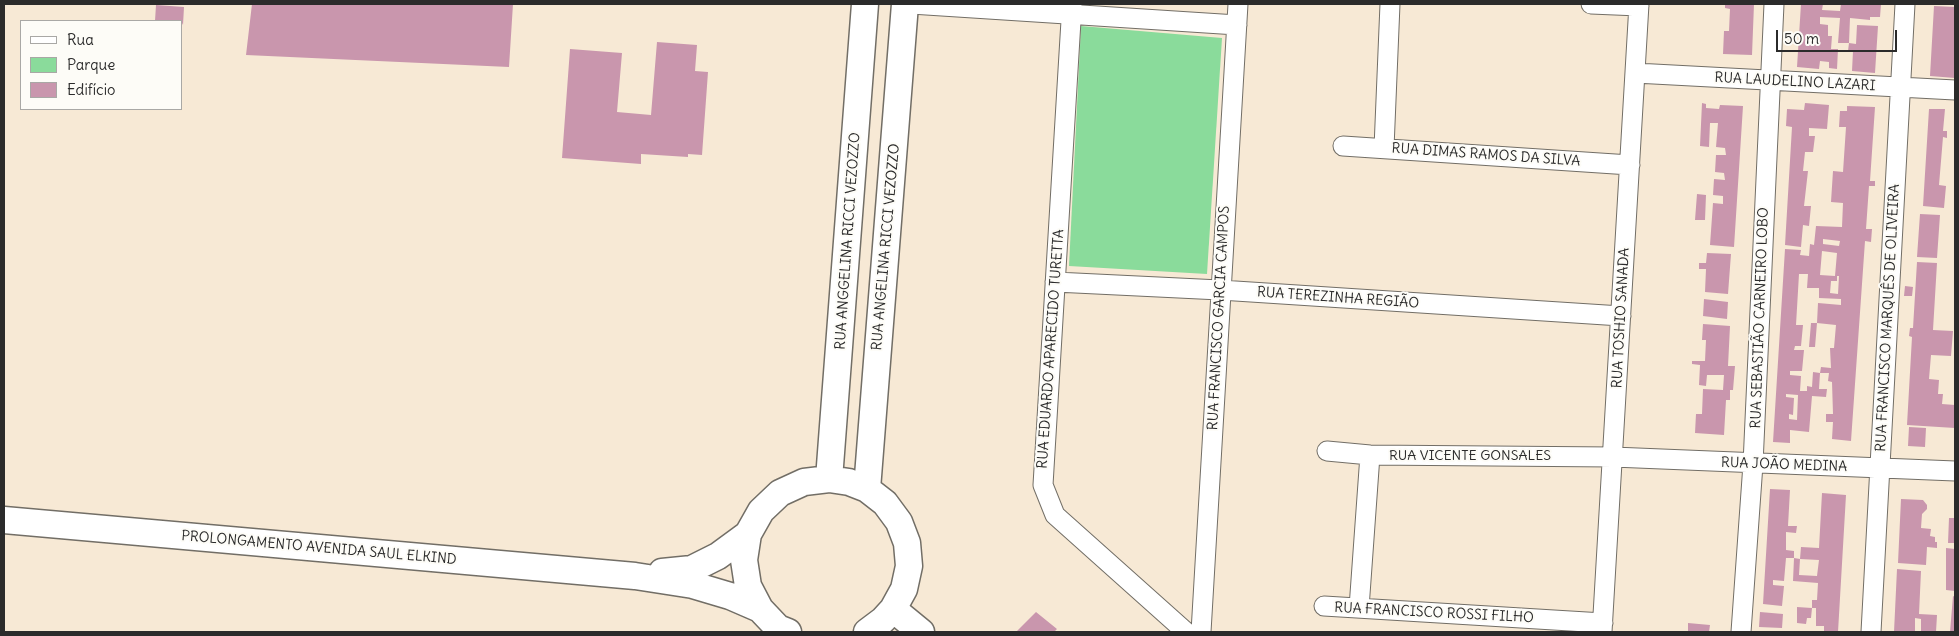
<!DOCTYPE html>
<meta charset="utf-8">
<style>
body{margin:0}
#map{position:relative;width:1959px;height:636px;overflow:hidden;background:#f7e9d5;font-family:Delius,sans-serif}
canvas{display:block}
.frame{position:absolute;inset:0;border:5px solid #2b2b2b;pointer-events:none}
.legend{position:absolute;left:20px;top:20px;width:162px;height:90px;box-sizing:border-box;background:#fdfcf7;border:1px solid #a9a8a5;margin:0;padding:6px 9px;list-style:none;font-size:15px;color:#2b2b2b}
.legend li{display:flex;align-items:center;gap:10px;height:25px}
.legend b{width:25px;border:1px solid #a9a8a5}
.scale{position:absolute;left:1776px;top:30px;width:121px;height:22px;box-sizing:border-box;border:2px solid #2b2b2b;border-top:0;padding-left:6px;font-size:15px;line-height:18px;white-space:nowrap;color:#2b2b2b;-webkit-text-stroke:4px #fdfcf7;paint-order:stroke}
</style>
<div id="map">
<canvas width="1959" height="636"></canvas>
<div class="frame"></div>
<ul class="legend">
<li><b style="height:6px;background:#fff"></b>Rua</li>
<li><b style="height:14px;background:#8adb9b"></b>Parque</li>
<li><b style="height:14px;background:#c996ad"></b>Edifício</li>
</ul>
<div class="scale">50 m</div>
</div>
<script>
const g = document.querySelector('canvas').getContext('2d');
g.lineJoin = 'round';
function fill(path, color) { g.fillStyle = color; g.fill(path, 'evenodd'); }
const shape = rows => new Path2D(rows.map(r => 'M' + r).join(''));
function stroke(path, color, width, dash) { g.strokeStyle = color; g.lineWidth = width; g.lineCap = dash ? 'butt' : 'round'; g.setLineDash(dash || []); g.stroke(path); }
function write(font, color, halo, rows, align = 'center') {
  g.font = font + ' Delius,sans-serif'; g.lineWidth = 4; g.setLineDash([]); g.textBaseline = 'middle'; g.strokeStyle = halo; g.fillStyle = color; for (const [text, x, y, turn = 0] of rows) {
    g.save(); g.translate(x, y); g.rotate((+turn || 0) * Math.PI / 180); g.textAlign = isNaN(turn) ? turn : align; if (halo) g.strokeText(text, 0, 0); g.fillText(text, 0, 0); g.restore();
  }
}
fill(shape([
 [1081,26,1222,38,1207,274,1069,266]
]), '#8adb9b');
fill(shape([
 [252,4,513,4,509,67,246,55],
 [1725,4,1754,4,1752,55,1723,54,1724,31,1729,31,1730,9,1725,8],
 [1801,4,1823,4,1822,10,1840,11,1841,4,1881,4,1880,17,1870,17,1870,20,1850,18,1849,43,1856,44,1857,25,1878,26,1875,73,1852,71,1853,51,1848,51,1849,43,1838,43,1840,18,1820,17,1820,24,1828,25,1828,36,1832,36,1831,49,1838,49,1837,69,1829,68,1829,62,1820,61,1819,69,1797,67],
 [156,5,184,7,183,25,181,21,155,21],
 [1934,6,1955,7,1955,78,1930,76],
 [657,42,697,45,695,71,708,72,702,155,688,154,688,157,641,154,641,164,562,158,570,49,622,53,617,112,651,115],
 [1702,103,1706,104,1706,108,1719,109,1720,105,1743,106,1734,247,1710,245,1713,203,1723,204,1723,196,1713,195,1714,179,1725,180,1724,173,1715,172,1716,155,1726,155,1725,148,1716,147,1718,123,1710,123,1709,147,1700,146],
 [1805,103,1829,105,1827,129,1809,128,1809,136,1815,136,1813,152,1805,152,1803,171,1808,171,1804,206,1811,206,1809,226,1803,225,1801,247,1785,245,1792,127,1786,126,1787,109,1804,110],
 [1847,106,1875,107,1870,181,1875,181,1875,186,1869,186,1866,229,1872,229,1871,242,1865,241,1851,441,1832,439,1833,422,1826,422,1826,414,1833,414,1832,382,1828,381,1829,373,1820,373,1819,389,1827,389,1826,397,1812,396,1809,432,1790,430,1790,443,1773,442,1785,249,1801,250,1800,255,1809,256,1810,244,1814,245,1816,226,1842,227,1843,203,1831,202,1833,171,1843,172,1846,127,1839,127,1840,111,1847,111],
 [1823,239,1840,241,1839,246,1823,244],
 [1822,251,1837,253,1835,276,1820,275],
 [1799,274,1808,274,1807,288,1819,288,1819,298,1841,299,1841,305,1818,303,1817,323,1836,325,1834,348,1830,348,1831,368,1821,367,1820,373,1813,372,1812,387,1807,386,1807,391,1800,391,1801,376,1790,375,1790,371,1802,371,1804,350,1794,350,1795,346,1801,346,1803,325,1796,325],
 [1837,276,1839,276,1838,294,1830,293,1831,281,1837,281],
 [1786,394,1798,395,1797,420,1789,419,1789,414,1793,415,1794,398,1786,397],
 [1929,109,1945,109,1943,131,1947,131,1947,138,1943,137,1939,185,1946,186,1944,208,1923,206],
 [1697,194,1706,195,1705,220,1695,220],
 [1920,214,1940,215,1937,258,1917,257],
 [1707,253,1731,254,1728,294,1705,292,1706,269,1699,269,1699,263,1706,263],
 [1917,262,1937,263,1933,330,1953,331,1951,356,1931,355,1929,379,1939,380,1938,394,1943,394,1942,404,1955,405,1955,428,1907,425,1912,337,1909,336,1910,328,1913,328],
 [1905,286,1913,287,1912,296,1904,296],
 [1704,299,1728,302,1727,319,1703,316],
 [1811,323,1817,323,1815,347,1809,347],
 [1703,324,1730,326,1728,366,1735,366,1733,390,1730,390,1730,400,1726,400,1724,435,1695,433,1696,414,1702,414,1703,389,1723,390,1724,375,1707,375,1706,386,1699,385,1700,365,1692,364,1692,361,1705,361,1706,340,1702,340],
 [1909,427,1926,428,1925,447,1908,446],
 [1770,489,1790,490,1788,526,1797,526,1796,533,1786,532,1786,550,1794,551,1794,558,1786,558,1784,581,1773,580,1773,585,1784,586,1782,606,1763,604],
 [1822,493,1846,495,1838,632,1824,632,1824,626,1816,626,1816,608,1812,608,1812,600,1817,600,1818,583,1793,581,1794,558,1800,559,1799,575,1817,576,1819,560,1800,559,1801,547,1819,548],
 [1901,499,1923,500,1927,505,1927,509,1922,514,1921,528,1931,529,1930,536,1935,537,1935,542,1937,542,1937,548,1927,547,1926,565,1898,563],
 [1949,518,1955,518,1955,543,1948,543],
 [1946,548,1955,549,1955,591,1946,590],
 [1897,569,1921,571,1919,614,1937,615,1936,632,1921,632,1921,619,1915,618,1915,632,1894,632],
 [1953,596,1955,597,1955,632,1950,632],
 [1797,607,1812,608,1811,618,1807,618,1806,624,1797,623],
 [1036,612,1057,629,1054,632,1016,632],
 [1760,612,1783,614,1782,628,1759,627],
 [1688,623,1710,625,1709,632,1688,632]
]), '#c996ad');
const street = shape([
 [911,4,1237,25],
 [1072,4,1043,485,1055,515,1186,632],
 [1591,4,1639,6],
 [1635,73,1955,90],
 [1343,146,1630,165],
 [1384,148,1390,4],
 [1055,282,1220,290,1621,316],
 [1327,451,1370,455,1613,457,1955,471],
 [1324,606,1603,623],
 [1359,608,1370,455],
 [1201,632,1238,4],
 [1602,632,1639,4],
 [1741,632,1753,464,1774,4],
 [1871,632,1905,4]
]);
const secondary = shape([
 [829,479,865,4],
 [867,489,905,4],
 [4,520,635,576,693,585,730,596,760,609],
 [662,572,692,569,718,556,748,534],
 [893,609,921,632],
 [788,632,778,628,760,609,748,586,744,560,748,534,761,511,780,493,804,482,829,479,849,482,867,489,885,503,899,522,907,543,909,566,904,589,893,609,883,620,867,632]
]);
stroke(street, '#726e66', 21);
stroke(secondary, '#726e66', 29);
stroke(street, '#fff', 19);
stroke(secondary, '#fff', 26);
write('14px', '#2b2b2b', '#fdfcf7', [
 ["RUA LAUDELINO LAZARI",1795,82,3],
 ["RUA DIMAS RAMOS DA SILVA",1486,155,4],
 ["RUA ANGGELINA RICCI VEZOZZO",848,241,-86],
 ["RUA ANGELINA RICCI VEZOZZO",886,247,-85],
 ["RUA TEREZINHA REGIÃO",1338,298,4],
 ["RUA FRANCISCO GARCIA CAMPOS",1219,318,-87],
 ["RUA TOSHIO SANADA",1621,318,-87],
 ["RUA SEBASTIÃO CARNEIRO LOBO",1760,318,-88],
 ["RUA FRANCISCO MARQUÊS DE OLIVEIRA",1888,318,-87],
 ["RUA EDUARDO APARECIDO TURETTA",1051,349,-86],
 ["RUA VICENTE GONSALES",1470,456],
 ["RUA JOÃO MEDINA",1784,465,2],
 ["PROLONGAMENTO AVENIDA SAUL ELKIND",319,548,5],
 ["RUA FRANCISCO ROSSI FILHO",1434,613,3]
]);
</script>
